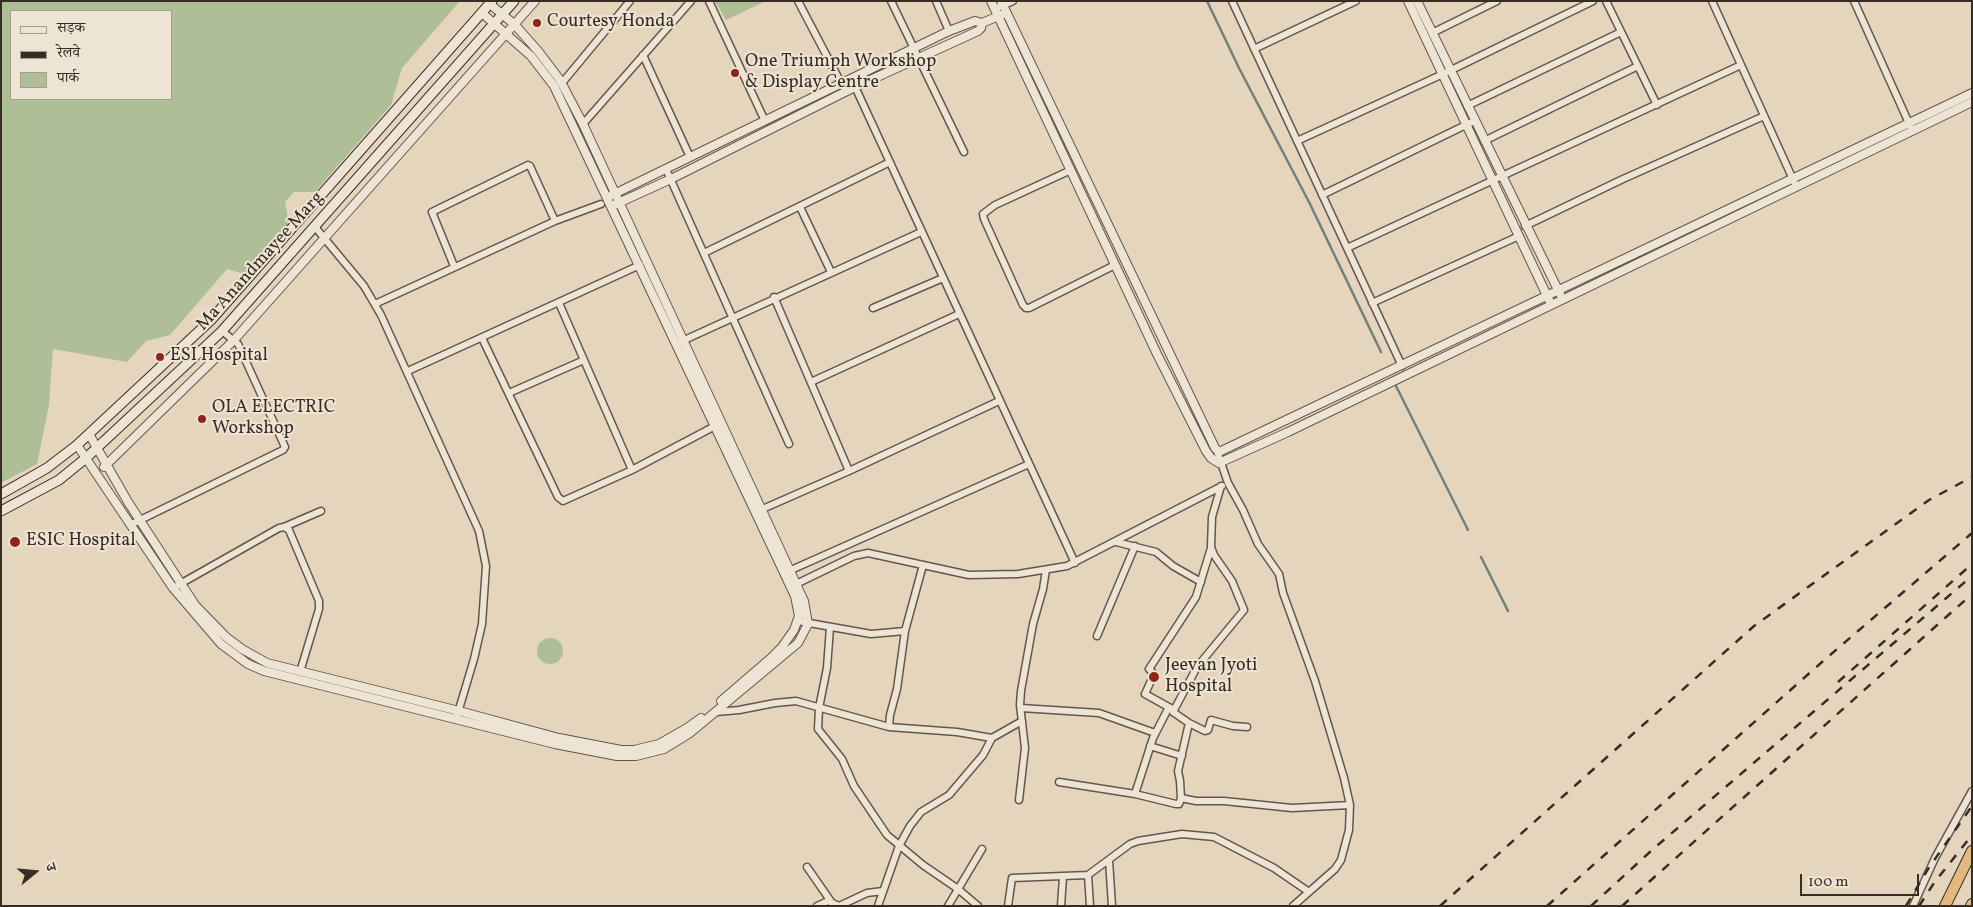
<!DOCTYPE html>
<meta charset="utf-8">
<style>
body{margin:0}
#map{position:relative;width:1973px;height:907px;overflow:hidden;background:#e5d5bd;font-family:Vollkorn,"Noto Serif Devanagari",serif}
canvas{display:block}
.frame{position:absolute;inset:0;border:2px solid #372d25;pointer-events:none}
.legend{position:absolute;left:10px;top:10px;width:162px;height:90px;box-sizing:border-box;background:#eee4d4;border:1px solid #a59b8e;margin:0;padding:6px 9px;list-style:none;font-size:15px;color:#372d25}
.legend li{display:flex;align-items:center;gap:10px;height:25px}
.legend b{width:25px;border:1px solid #a59b8e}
.north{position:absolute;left:10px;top:847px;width:50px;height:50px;-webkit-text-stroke:4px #eee4d4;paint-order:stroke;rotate:73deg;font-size:14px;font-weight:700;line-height:20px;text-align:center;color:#372d25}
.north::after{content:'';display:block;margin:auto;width:18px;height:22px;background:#372d25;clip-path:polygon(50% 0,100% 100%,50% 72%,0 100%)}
.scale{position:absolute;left:1800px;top:874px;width:119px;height:22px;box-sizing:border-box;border:2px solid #372d25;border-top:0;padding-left:6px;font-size:15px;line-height:18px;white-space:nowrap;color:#372d25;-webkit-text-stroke:4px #eee4d4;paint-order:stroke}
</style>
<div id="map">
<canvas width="1973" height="907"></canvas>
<div class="frame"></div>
<ul class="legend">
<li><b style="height:6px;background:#eee4d4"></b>सड़क</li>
<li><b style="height:6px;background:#372d25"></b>रेलवे</li>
<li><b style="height:14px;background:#aebe96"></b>पार्क</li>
</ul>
<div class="north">उ</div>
<div class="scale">100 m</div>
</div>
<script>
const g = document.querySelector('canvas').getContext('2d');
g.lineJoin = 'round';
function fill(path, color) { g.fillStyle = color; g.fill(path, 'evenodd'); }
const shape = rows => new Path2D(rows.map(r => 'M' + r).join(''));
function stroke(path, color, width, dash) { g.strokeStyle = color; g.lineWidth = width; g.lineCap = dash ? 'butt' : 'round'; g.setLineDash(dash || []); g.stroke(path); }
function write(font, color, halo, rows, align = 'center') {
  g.font = font + ' Vollkorn,serif'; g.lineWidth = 4; g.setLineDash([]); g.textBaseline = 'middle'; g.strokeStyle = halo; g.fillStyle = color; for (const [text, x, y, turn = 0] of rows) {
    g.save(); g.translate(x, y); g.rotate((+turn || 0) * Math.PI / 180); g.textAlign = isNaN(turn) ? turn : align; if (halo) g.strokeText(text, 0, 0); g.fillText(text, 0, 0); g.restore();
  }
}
fill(shape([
 [1,1,460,1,402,68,391,105,315,192,294,192,285,202,289,225,244,274,227,269,170,335,146,341,127,362,53,349,49,405,37,464,1,483],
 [11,11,171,11,171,99,11,99],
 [715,1,766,1,726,20],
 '537 651a13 13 0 1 1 26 0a13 13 0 1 1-26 0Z'
]), '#aebe96');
stroke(shape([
 [1207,1,1239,68,1310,204,1381,352],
 [1395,384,1468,530],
 [1481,557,1508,611]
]), '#70807b', 2.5);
const minor = shape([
 [709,1,765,121],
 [798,1,841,83],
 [891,1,964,152],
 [936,1,949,31],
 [1232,1,1402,366],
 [1606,1,1657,105],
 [1712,1,1796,186],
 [1854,1,1912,130],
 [995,9,1013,1],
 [1432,33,1497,1],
 [1254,49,1356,1],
 [643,55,690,157],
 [851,78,1075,563],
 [562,83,630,1],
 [1467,106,1621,32],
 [583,124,691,1],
 [1297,141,1443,74,1593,1],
 [1484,141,1638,66],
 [666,169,789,444],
 [1071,170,995,205,983,214,984,219,1023,305,1026,308,1029,308,1115,265],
 [1322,195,1474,121],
 [800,207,831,272],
 [1525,226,1623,179,1764,116],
 [315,227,364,286,381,315,479,531,486,566,482,624,474,659,457,716],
 [1347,248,1741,65],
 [704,253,890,162],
 [454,266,432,212,528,165,530,166,555,221],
 [774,297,849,471],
 [559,303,632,470],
 [1372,303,1519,236],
 [375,304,555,221,601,204],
 [873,308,943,278],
 [482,338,558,497,563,501,632,470,715,426],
 [680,342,921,232],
 [408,371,640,265],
 [811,382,959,314],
 [509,393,584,360],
 [1217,451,1228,483,1243,510,1258,544,1279,574,1283,593,1315,681,1344,778,1350,805,1349,830,1341,860,1335,869,1293,906],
 [1221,486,1212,517,1211,547,1214,555,1232,581,1244,610,1197,667,1173,712,1189,723,1178,771,1180,781,1181,798,1196,801,1224,801,1292,808,1350,805],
 [758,511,849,471,999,401],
 [132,524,283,450,285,447,238,344,222,331],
 [284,527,321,511],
 [1116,542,1156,552,1173,566,1201,582],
 [791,570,1029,464],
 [792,586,854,556,868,553,969,575,1018,574,1067,566,1222,486],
 [173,588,279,528,284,527,289,530,319,601,319,609,300,672],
 [798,621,871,634,905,631],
 [830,627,827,668,819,708,818,729,842,759,854,786,887,835,923,865,958,889,978,906],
 [1097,636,1135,546],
 [1021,708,1099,713,1155,733],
 [1174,710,1145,694,1154,674,1149,669,1196,597,1211,548],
 [716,712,739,710,775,703,796,701,889,727,957,732,992,738],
 [1189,723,1205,731,1208,730,1211,720,1233,726,1247,727],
 [889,727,890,715,897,689,905,631,923,565],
 [1150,746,1182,756],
 [1059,782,1135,794,1176,804,1179,804,1181,798],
 [1135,794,1153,738,1169,707],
 [1019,800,1025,748,1020,705,1021,691,1033,624,1043,589,1046,570],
 [1109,860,1112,906],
 [807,867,832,903],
 [1088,875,1090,906],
 [817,906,828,901,839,906,867,893,883,891],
 [878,906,899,846,910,826,921,812,949,795,983,755,992,738,1022,721],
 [948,906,982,849],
 [1008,906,1012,878,1088,875,1130,844,1138,841,1182,834,1214,837,1274,868,1309,892],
 [1061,906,1063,877],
 [1913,906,1935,858,1972,791]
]);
const tertiary = shape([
 [991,1,1157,354,1206,451,1211,458,1219,463,1288,432,1972,102],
 [1001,1,1215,448,1219,452,1972,93],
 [1408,1,1549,300],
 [1417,1,1560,294],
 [482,13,531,56,554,86,795,596,799,616,794,630,782,647,771,658,721,701],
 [612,195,949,31,975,21,982,23,1001,15],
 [616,204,671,179,855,87,978,31,981,28,982,23],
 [89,434,128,502,195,605,226,637,242,649,267,663,459,711,559,738,621,750,634,750,659,744,687,728,701,718],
 [77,445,173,588,221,644,248,664,264,671,555,744,617,756,636,756,664,749,690,733,798,643,808,624,804,601,583,124,560,80,538,51,515,25,490,4],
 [104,467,234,340,535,1]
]);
const secondary = shape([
 [1,494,47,468,77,445,211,320,492,1],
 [1,511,59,480,86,458,222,331,514,1]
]);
const trunk = shape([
 [1945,906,1972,851],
 [1971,906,1972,904]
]);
stroke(minor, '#62574b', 9);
stroke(tertiary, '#62574b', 10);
stroke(secondary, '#372d25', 11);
stroke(trunk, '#372d25', 12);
stroke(minor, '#eee4d4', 6);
stroke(tertiary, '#eee4d4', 8);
stroke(secondary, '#eee4d4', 9);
stroke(trunk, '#e2ba7e', 10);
stroke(shape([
 [1838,682,1972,564],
 [1440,906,1754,626,1929,500,1972,477],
 [1547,906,1822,662,1972,533],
 [1591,906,1652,850,1972,576],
 [1622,906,1972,594],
 [1906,906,1928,869,1972,806],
 [1919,906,1934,883,1972,835]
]), '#372d25', 2.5, [9, 9]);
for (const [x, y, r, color] of [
 [537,23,5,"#8f2418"],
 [735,73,5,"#8f2418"],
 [160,357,5,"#8f2418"],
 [202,419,5,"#8f2418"],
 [15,542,6,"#8f2418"],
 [1154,677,6,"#8f2418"]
]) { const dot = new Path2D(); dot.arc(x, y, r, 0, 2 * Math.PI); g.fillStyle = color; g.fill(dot); stroke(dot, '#eee4d4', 2); }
write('18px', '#372d25', '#eee4d4', [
 ["Courtesy Honda",547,23],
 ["One Triumph Workshop",745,63],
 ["& Display Centre",745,84],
 ["ESI Hospital",170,357],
 ["OLA ELECTRIC",212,409],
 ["Workshop",212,430],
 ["ESIC Hospital",26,542],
 ["Jeevan Jyoti",1165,667],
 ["Hospital",1165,688]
], 'left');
write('18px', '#372d25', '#eee4d4', [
 ["Ma Anandmayee Marg",261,262,-48]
]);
</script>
